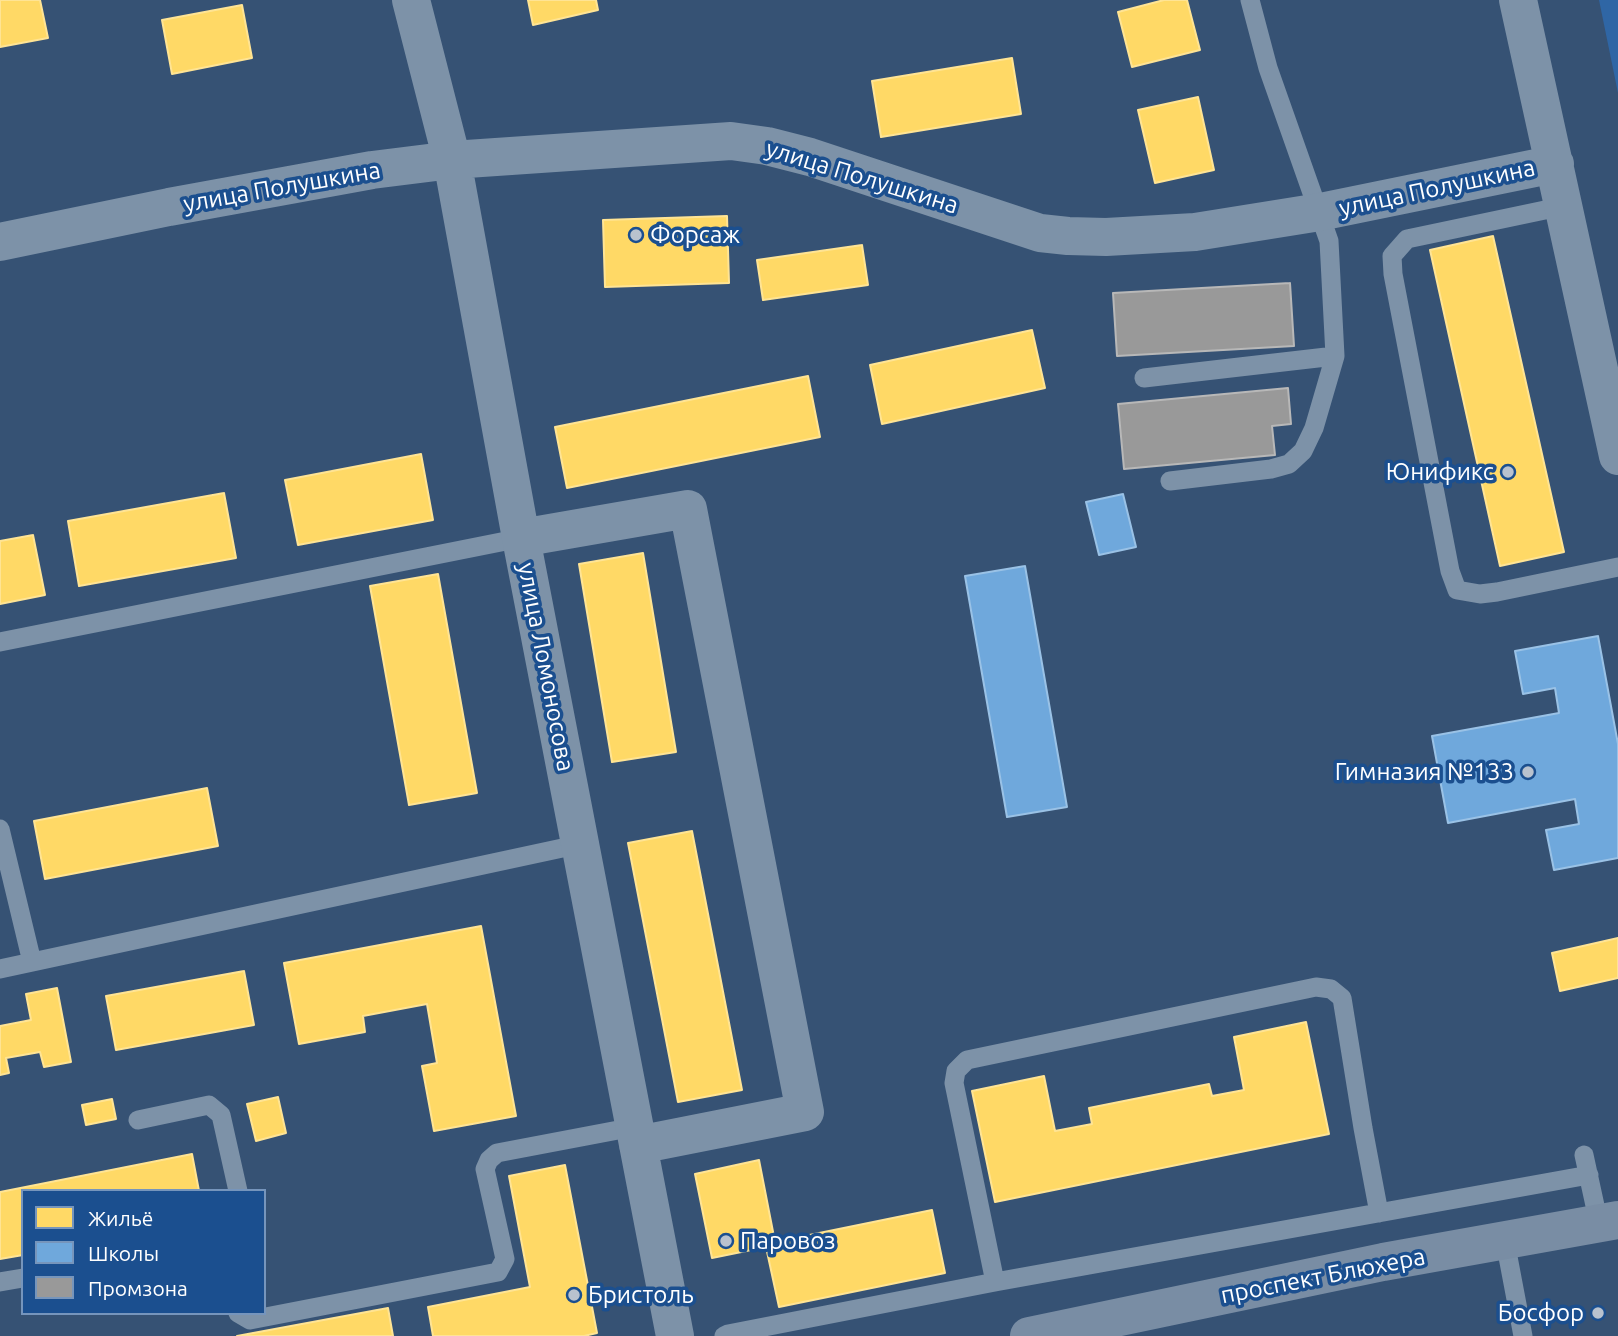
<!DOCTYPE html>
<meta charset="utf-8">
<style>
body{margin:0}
#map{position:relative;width:1618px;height:1336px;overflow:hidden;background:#365274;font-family:Ubuntu,sans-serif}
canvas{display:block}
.legend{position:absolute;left:21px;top:1189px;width:245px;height:126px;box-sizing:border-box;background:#1b4f8f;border:2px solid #7695bc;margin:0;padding:9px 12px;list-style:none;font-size:21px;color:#fff}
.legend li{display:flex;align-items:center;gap:14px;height:35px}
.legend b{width:35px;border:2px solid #7695bc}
</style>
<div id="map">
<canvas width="1618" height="1336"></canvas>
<ul class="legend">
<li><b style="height:19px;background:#ffd966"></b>Жильё</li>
<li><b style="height:19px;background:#6fa8dc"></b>Школы</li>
<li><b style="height:19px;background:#999"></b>Промзона</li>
</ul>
</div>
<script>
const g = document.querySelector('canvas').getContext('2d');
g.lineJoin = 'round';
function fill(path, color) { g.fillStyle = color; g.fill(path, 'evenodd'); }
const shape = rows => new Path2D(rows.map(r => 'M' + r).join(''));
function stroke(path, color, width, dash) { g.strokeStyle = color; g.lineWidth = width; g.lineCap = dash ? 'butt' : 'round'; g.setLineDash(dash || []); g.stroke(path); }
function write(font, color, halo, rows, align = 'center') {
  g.font = font + ' Ubuntu,sans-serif'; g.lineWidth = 7; g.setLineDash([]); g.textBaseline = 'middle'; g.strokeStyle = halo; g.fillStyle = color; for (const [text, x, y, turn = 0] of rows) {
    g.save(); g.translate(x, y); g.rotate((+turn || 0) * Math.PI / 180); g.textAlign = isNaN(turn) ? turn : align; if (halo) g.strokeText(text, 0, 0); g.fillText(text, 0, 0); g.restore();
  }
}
fill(shape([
 [1599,0,1618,0,1618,93]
]), '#2f66a5');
const homes = shape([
 [0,0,40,0,48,38,0,47,0,0],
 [528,0,596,0,598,10,533,25,528,0],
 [1164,0,1187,0,1200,50,1132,67,1118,12,1164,0],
 [242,5,252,58,172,74,162,20,242,5],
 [1012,58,1021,114,881,137,872,81,1012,58],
 [1198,97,1214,170,1155,183,1138,110,1198,97],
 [727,216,729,283,605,287,603,220,727,216],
 [1493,236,1564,552,1500,566,1430,250,1493,236],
 [862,245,868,285,763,300,757,260,862,245],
 [1032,330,1045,388,882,424,870,365,1032,330],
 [808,376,820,437,567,488,555,427,808,376],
 [421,454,433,520,298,545,285,480,421,454],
 [224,493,236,558,79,586,68,521,224,493],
 [33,535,45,595,0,604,0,541,33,535],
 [643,553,676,752,612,762,579,564,643,553],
 [438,574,477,793,409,805,370,586,438,574],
 [207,788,218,846,45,879,34,821,207,788],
 [692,831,742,1090,678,1102,628,843,692,831],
 [481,926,516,1116,434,1131,422,1066,437,1063,427,1004,363,1016,365,1032,299,1044,284,963,481,926],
 [1618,938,1618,978,1560,991,1552,953,1618,938],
 [244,971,254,1025,116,1050,106,996,244,971],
 [57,988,71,1062,44,1067,40,1052,6,1058,9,1073,0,1075,0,1026,31,1020,26,994,57,988],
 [1306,1022,1329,1134,995,1202,972,1091,1044,1076,1055,1131,1092,1124,1089,1108,1209,1084,1212,1096,1244,1090,1234,1037,1306,1022],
 [278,1097,286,1133,256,1141,247,1104,278,1097],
 [112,1099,116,1119,86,1125,82,1105,112,1099],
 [192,1154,199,1191,23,1191,23,1255,0,1259,0,1192,192,1154],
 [759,1160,775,1242,932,1210,945,1273,779,1307,766,1247,712,1258,695,1174,759,1160],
 [565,1165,597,1333,584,1336,433,1336,428,1307,530,1287,509,1176,565,1165],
 [388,1308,393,1336,237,1336,388,1308]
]);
fill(homes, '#ffd966');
stroke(homes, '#ffe494', 2);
const schools = shape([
 [1123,494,1136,547,1099,555,1086,502,1123,494],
 [1025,566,1067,807,1007,817,965,576,1025,566],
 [1598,636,1618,744,1618,858,1554,870,1546,830,1579,824,1575,799,1448,823,1432,736,1559,713,1555,688,1523,694,1515,651,1598,636]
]);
fill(schools, '#6fa8dc');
stroke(schools, '#9ac2e6', 2);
const industry = shape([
 [1290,283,1294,346,1117,356,1113,293,1290,283],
 [1288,388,1291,424,1272,426,1275,455,1124,469,1118,404,1288,388]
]);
fill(industry, '#999');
stroke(industry, '#b8b8b8', 2);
stroke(shape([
 [1564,206,1407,239,1392,256,1393,274,1450,571,1457,590,1480,594,1497,592,1618,567],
 [1144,378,1335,356],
 [1170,481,1271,469,1289,464,1303,451,1314,428,1335,356,1329,241,1268,68,1250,0],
 [0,642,521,538],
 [0,829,32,962],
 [0,969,581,844],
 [138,1120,209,1105,221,1115,238,1191],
 [1584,1155,1599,1224],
 [1505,1241,1523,1336],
 [0,1282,23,1278],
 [995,1282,954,1083,956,1071,967,1060,1316,987,1331,989,1342,998,1363,1128,1379,1213],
 [238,1313,250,1320,498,1272,505,1259,485,1169,489,1160,497,1153,634,1127],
 [724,1336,728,1334,995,1282,1589,1175]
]), '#7d92a8', 19);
stroke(shape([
 [411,0,452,160,521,538,675,1336],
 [1518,0,1618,456],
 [0,242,169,207,372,170,452,160,731,141,767,146,810,157,1040,233,1068,236,1106,237,1195,232,1320,212,1555,164],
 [521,538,688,509,805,1112,638,1145]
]), '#7d92a8', 38);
stroke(shape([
 [1029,1336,1383,1262,1618,1220]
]), '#798da4', 38);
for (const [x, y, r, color] of [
 [636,235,7,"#b9c2ce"],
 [1508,472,7,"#b9c2ce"],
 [1528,772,7,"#b9c2ce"],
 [726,1241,7,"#b9c2ce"],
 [574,1295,7,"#b9c2ce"],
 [1598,1313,7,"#b9c2ce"]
]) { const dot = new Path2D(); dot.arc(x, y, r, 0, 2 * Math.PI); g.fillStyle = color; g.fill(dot); stroke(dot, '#1b4f8f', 2.5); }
write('24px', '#fff', '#1b4f8f', [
 ["улица Полушкина",862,177,17],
 ["улица Полушкина",282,187,-10],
 ["улица Полушкина",1437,188,-12],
 ["улица Ломоносова",546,667,79],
 ["проспект Блюхера",1323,1276,-11]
]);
write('24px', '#fff', '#1b4f8f', [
 ["Форсаж",650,235],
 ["Юнификс",1494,472,"right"],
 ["Гимназия №133",1514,772,"right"],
 ["Паровоз",740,1241],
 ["Бристоль",588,1295],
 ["Босфор",1584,1313,"right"]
], 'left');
</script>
